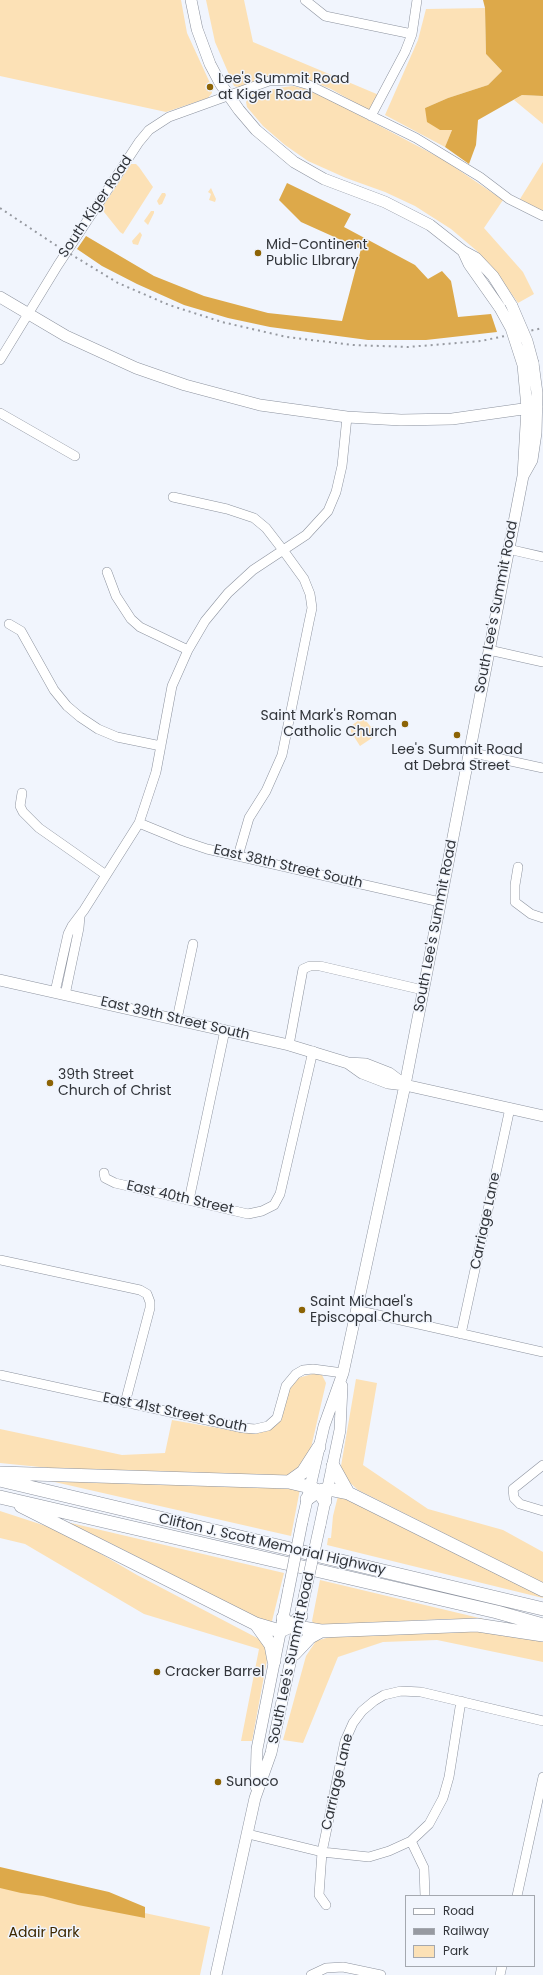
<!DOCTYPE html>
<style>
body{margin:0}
#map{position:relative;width:543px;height:1975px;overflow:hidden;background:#f1f5fd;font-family:Poppins,sans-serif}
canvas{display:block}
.legend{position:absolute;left:405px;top:1895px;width:130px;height:72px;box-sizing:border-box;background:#f1f5fd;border:1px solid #a4a8af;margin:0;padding:5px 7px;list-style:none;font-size:12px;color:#313439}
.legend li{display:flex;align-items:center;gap:8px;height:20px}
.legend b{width:20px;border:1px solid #a4a8af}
</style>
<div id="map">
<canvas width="543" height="1975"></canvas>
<ul class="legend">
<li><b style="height:5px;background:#fff"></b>Road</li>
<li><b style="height:5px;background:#979aa1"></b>Railway</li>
<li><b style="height:11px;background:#fce1b6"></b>Park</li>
</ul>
</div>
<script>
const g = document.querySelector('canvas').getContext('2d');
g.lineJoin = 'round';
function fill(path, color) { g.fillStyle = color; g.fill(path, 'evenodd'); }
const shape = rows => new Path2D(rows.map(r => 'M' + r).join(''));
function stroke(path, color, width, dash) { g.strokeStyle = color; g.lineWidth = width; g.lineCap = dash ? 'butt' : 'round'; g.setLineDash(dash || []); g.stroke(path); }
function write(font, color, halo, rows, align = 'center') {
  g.font = font + ' Poppins,sans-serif'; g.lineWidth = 3; g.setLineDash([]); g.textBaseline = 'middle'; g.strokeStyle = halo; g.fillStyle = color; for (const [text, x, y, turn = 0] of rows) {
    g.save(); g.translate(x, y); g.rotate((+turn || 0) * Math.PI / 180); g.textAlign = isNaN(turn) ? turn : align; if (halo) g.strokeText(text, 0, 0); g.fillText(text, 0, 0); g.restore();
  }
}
fill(shape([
 [0,0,181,0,187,33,210,83,212,93,208,98,166,112,0,76],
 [206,0,244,0,253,42,379,95,371,109,366,109,331,89,313,82,299,78,238,87,234,86,215,42],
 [485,8,486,54,502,71,488,85,448,98,425,108,452,130,445,147,385,115,418,40,426,9],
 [293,86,310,90,323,96,444,160,503,200,484,228,523,272,534,294,518,303,499,276,477,251,451,229,415,206,385,192,346,178,308,161,285,145,263,126,247,107,246,102,249,97,254,94,278,88],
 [522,95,543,96,543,124,514,100],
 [543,162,543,213,520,199],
 [131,164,136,164,139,167,153,187,123,234,120,232,104,212,103,206],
 [211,188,216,199,215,202,209,200,211,194,208,192],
 [162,193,165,193,166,195,162,204,159,205,157,201],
 [151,211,154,211,154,213,148,225,144,221],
 [140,232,142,235,138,245,133,244,132,241],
 [363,717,371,727,373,726,378,734,360,746,351,732,351,726],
 [316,1373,322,1375,326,1383,310,1452,293,1475,283,1476,60,1469,0,1463,0,1429,122,1455,165,1453,172,1420,240,1432,256,1433,267,1431,275,1425,291,1384,298,1378],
 [356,1379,377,1383,363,1465,428,1509,503,1530,543,1552,543,1583,358,1490,347,1480,342,1473,341,1466],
 [46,1480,300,1489,291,1536],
 [338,1496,341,1496,543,1595,543,1598,327,1545,328,1538,331,1538,333,1516],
 [0,1511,49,1527,77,1540,137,1575,261,1640,265,1647,267,1660,252,1741,241,1741,259,1649,144,1614,25,1544,0,1538],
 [58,1520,284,1573,271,1625,108,1542],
 [320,1580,492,1621,444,1619,325,1625,314,1624,312,1621],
 [436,1630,489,1631,543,1640,543,1662,437,1640,383,1642,338,1657,303,1743,283,1740,306,1656,316,1641,333,1636],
 [0,1882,210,1927,200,1975,0,1975]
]), '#fce1b6');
fill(shape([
 [483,0,543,0,543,96,522,95,478,120,476,145,469,164,445,147,452,130,440,130,427,122,425,108,448,98,488,85,502,71,486,54,485,8],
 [287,183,351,214,344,227,415,265,428,279,442,271,451,281,458,317,491,314,497,332,426,340,368,340,270,327,228,318,184,305,137,284,102,266,77,249,86,236,154,276,204,296,268,313,342,321,361,249,301,222,279,200],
 [0,1867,109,1892,145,1907,145,1918,78,1905,43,1896,21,1893,0,1888]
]), '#dda94a');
const minor = shape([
 [305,0,325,16,412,34],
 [371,116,405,52,412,34,417,0],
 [0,360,58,265,139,142,149,130,169,117,269,81,292,80,309,85,416,138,480,177,509,199,543,216],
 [0,413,75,456],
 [173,497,227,509,254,518,266,528,283,550,304,579,310,594,312,608,309,622,282,755,266,791,249,818,238,856],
 [508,549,543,557],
 [107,572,116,596,131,619,140,627,188,650],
 [9,624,21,631,54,690,67,706,80,717,98,729,117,737,161,746],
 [489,650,543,662],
 [469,752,543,768],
 [22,793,20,806,23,812,39,828,106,875],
 [139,823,183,841,207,849,440,902],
 [518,867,515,885,515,902,531,914,543,918],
 [55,992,68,934,72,926,84,910,139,823,156,772,172,686,188,650,205,621,228,593,253,570,306,535,328,511,336,492,342,466,347,417],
 [65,995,79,928,80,916],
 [177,1019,193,944],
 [289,1045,303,969,310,966,320,966,423,990],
 [104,1173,105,1178,115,1183,248,1214,262,1211,274,1205,280,1194,313,1051],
 [189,1200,225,1030],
 [0,1260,140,1290,147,1294,150,1302,150,1308,125,1403],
 [356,1310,543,1352],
 [461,1334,510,1108],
 [0,1375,243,1428,255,1429,268,1426,277,1418,286,1386,296,1374,303,1370,313,1369,343,1373],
 [543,1465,513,1489,514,1498,520,1504,543,1511],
 [248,1834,322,1852,369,1857,389,1851,411,1841,429,1824,443,1798,449,1777,461,1701],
 [411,1841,424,1868,425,1896],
 [517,1896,543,1777],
 [326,1905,319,1895,322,1852,345,1741,353,1723,362,1711,374,1701,384,1695,401,1691,421,1692,543,1721],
 [311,1975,326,1968,343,1967,381,1975],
 [500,1975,502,1966]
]);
const major = shape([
 [191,0,197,29,210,64,220,83,239,110,256,130,294,162,324,179,385,202,430,225,463,251,476,258,493,276,512,306],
 [463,251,469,264,500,308],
 [0,297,66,336,136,368,185,385,260,405,347,417,401,420,452,419,537,407],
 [523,476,532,460,536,433,537,393,533,363],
 [0,980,289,1045,348,1063,366,1064,389,1073,405,1085],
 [348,1063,362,1073,388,1083,405,1085,543,1116],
 [302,1522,324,1426,343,1373,405,1085,523,476,527,408,523,365],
 [320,1525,340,1430,342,1386],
 [256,1787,257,1749,289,1588],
 [216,1975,255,1798,271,1753,305,1593]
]);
const highway = shape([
 [333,1466,348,1493],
 [0,1473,289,1482,310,1487,318,1491,325,1501],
 [0,1480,543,1609],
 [289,1482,303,1472,319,1447],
 [0,1497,497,1612,543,1625],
 [307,1499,318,1491,328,1489,348,1493,543,1590],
 [21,1506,256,1624,280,1631,291,1626,301,1616],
 [283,1618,291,1626,321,1631,477,1625,543,1635],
 [256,1624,271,1645,274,1661],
 [294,1654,310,1637,321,1631]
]);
stroke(minor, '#8c929e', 10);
stroke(major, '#8c929e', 12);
stroke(highway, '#8c929e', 14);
stroke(minor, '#fff', 9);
stroke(major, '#fff', 11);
stroke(highway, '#fff', 13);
stroke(shape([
 [0,208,54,244,118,283,169,305,222,322,287,337,353,345,408,347,481,341,543,328]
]), '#979aa1', 2, [2, 4]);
const majorBridge = shape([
 [512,306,527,341,533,363],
 [500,308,511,328,523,365],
 [289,1588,302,1522],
 [305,1593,320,1525]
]);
stroke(majorBridge, '#8c929e', 12, []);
stroke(majorBridge, '#fff', 11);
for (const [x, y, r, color] of [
 [210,87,4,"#8c6305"],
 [258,253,4,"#8c6305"],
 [405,724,4,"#8c6305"],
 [457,735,4,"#8c6305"],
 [50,1083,4,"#8c6305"],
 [302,1310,4,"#8c6305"],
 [157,1672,4,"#8c6305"],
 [218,1782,4,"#8c6305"]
]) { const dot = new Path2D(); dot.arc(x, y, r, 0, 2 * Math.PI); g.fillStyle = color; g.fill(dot); stroke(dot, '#f1f5fd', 1.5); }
write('14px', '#313439', '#f1f5fd', [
 ["Lee's Summit Road",218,79],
 ["at Kiger Road",218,95],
 ["Mid-Continent",266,245],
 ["Public LIbrary",266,261],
 ["Saint Mark's Roman",397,716,"right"],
 ["Catholic Church",397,732,"right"],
 ["Lee's Summit Road",457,750,"center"],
 ["at Debra Street",457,766,"center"],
 ["39th Street",58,1075],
 ["Church of Christ",58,1091],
 ["Saint Michael's",310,1302],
 ["Episcopal Church",310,1318],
 ["Cracker Barrel",165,1672],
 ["Sunoco",226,1782]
], 'left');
write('14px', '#313439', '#f1f5fd', [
 ["South Kiger Road",96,207,-56],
 ["South Lee's Summit Road",497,607,-79],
 ["East 38th Street South",288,867,13],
 ["South Lee's Summit Road",436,926,-79],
 ["East 39th Street South",175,1019,13],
 ["East 40th Street",180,1198,13],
 ["Carriage Lane",486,1221,-78],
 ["East 41st Street South",175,1413,12],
 ["Clifton J. Scott Memorial Highway",272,1545,13],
 ["South Lee's Summit Road",292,1658,-78],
 ["Carriage Lane",338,1782,-77]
]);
write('14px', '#3d2800', '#f1f5fd', [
 ["Adair Park",44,1933]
]);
</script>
